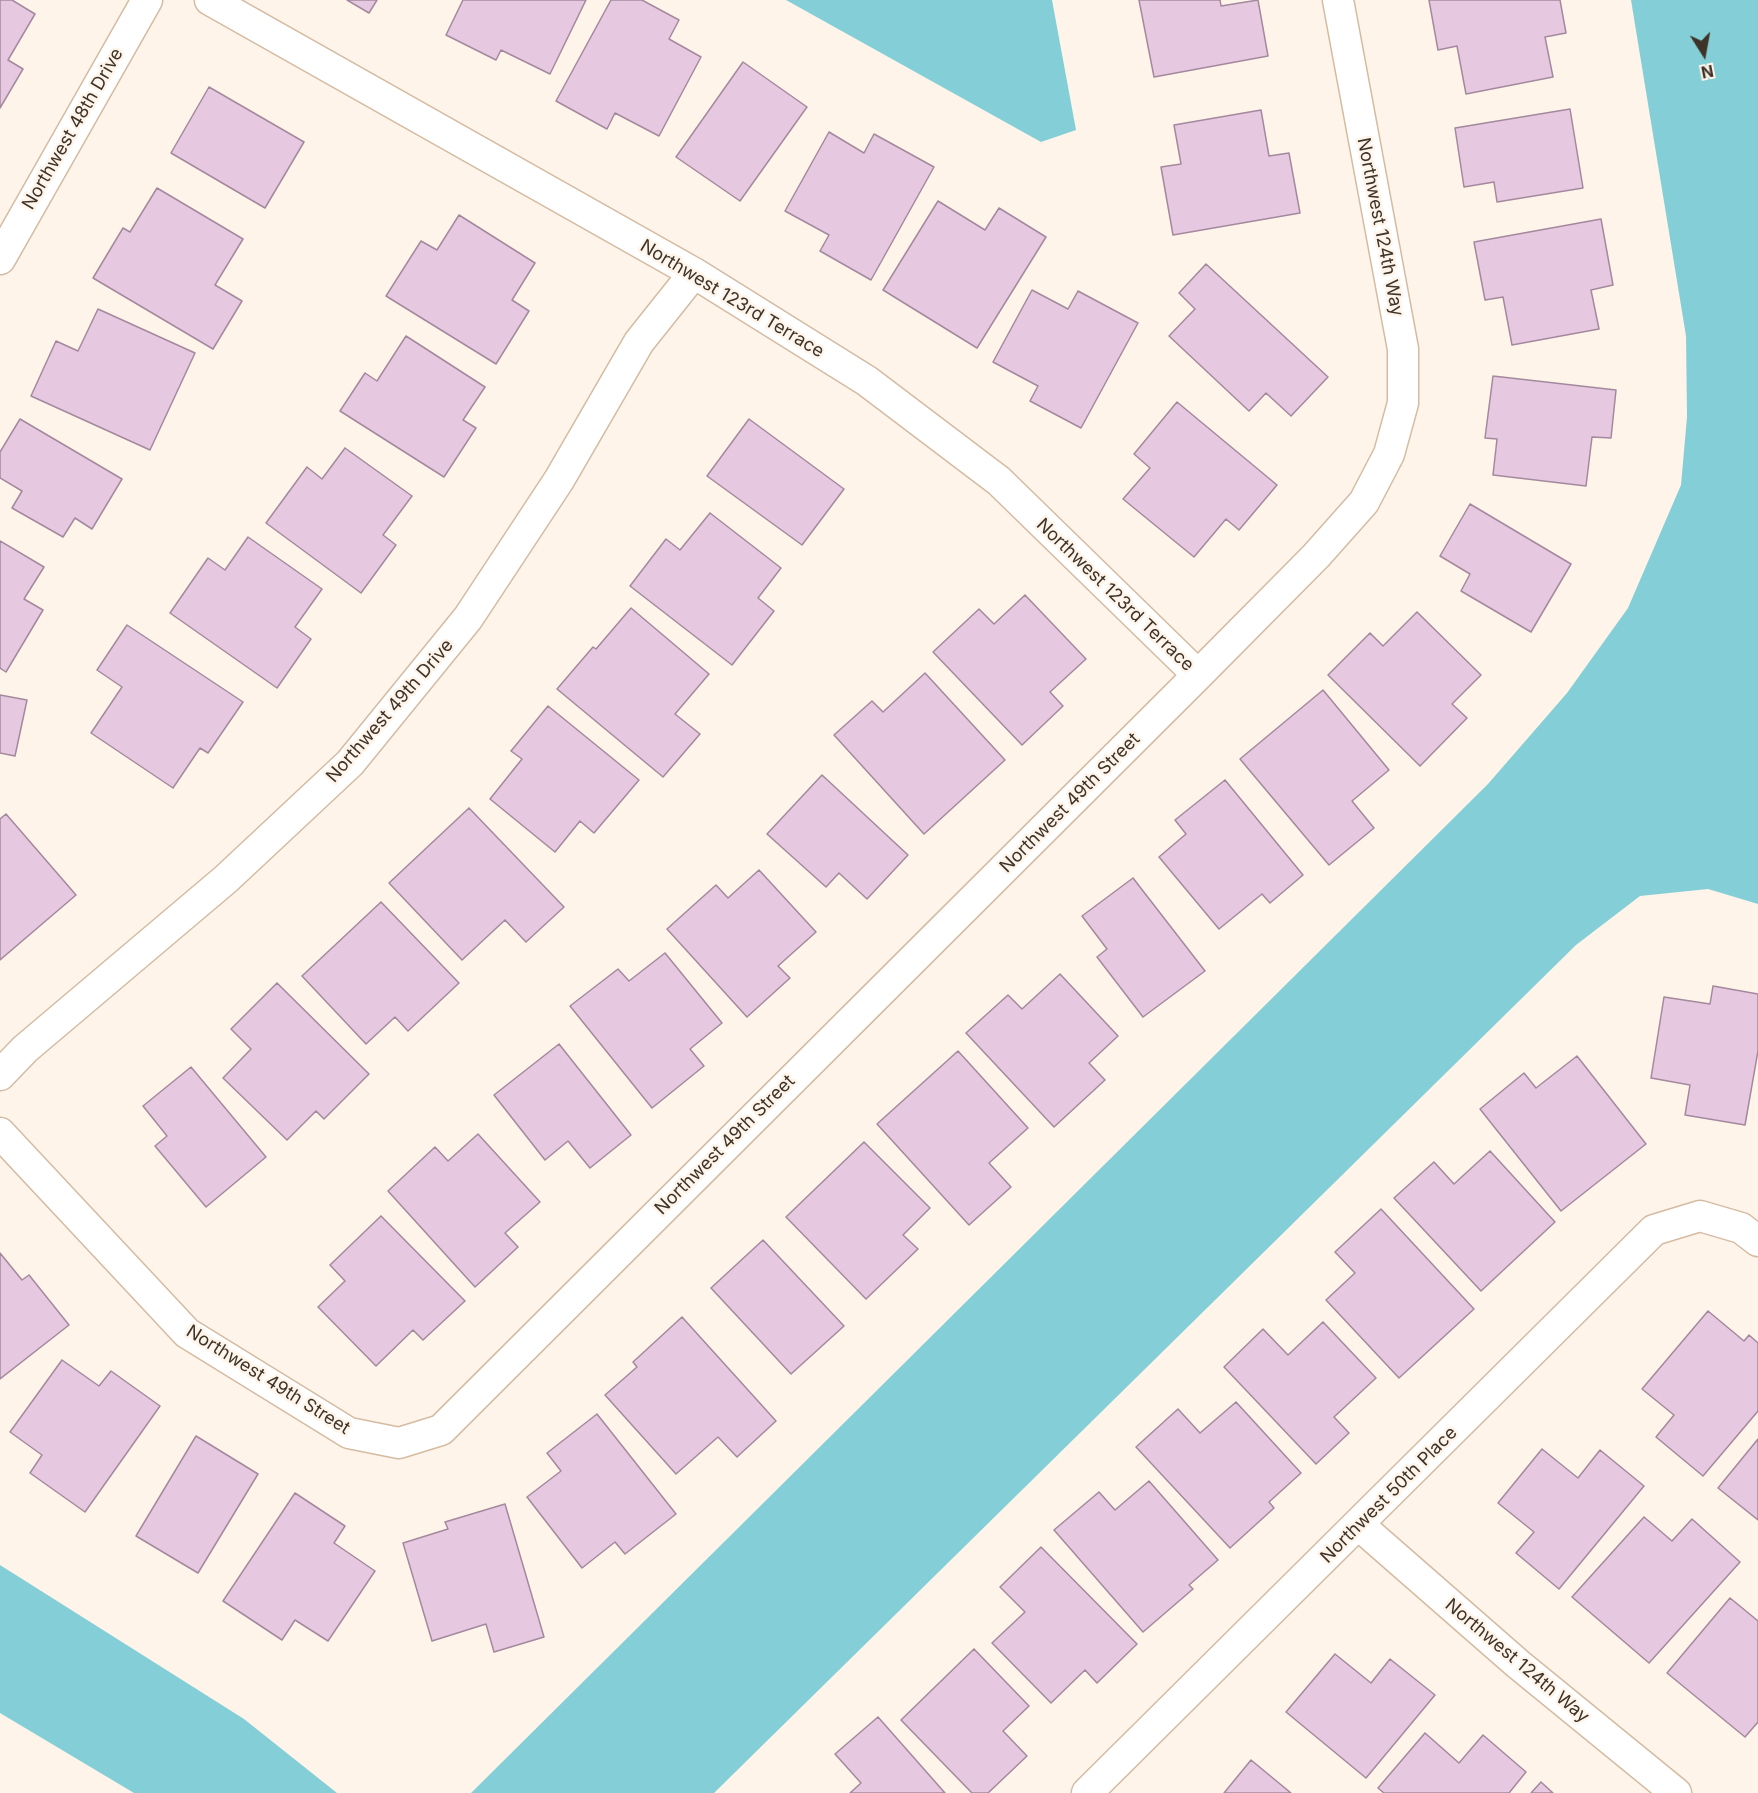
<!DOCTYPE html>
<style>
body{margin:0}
#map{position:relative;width:1758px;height:1793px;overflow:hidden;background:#fef4e9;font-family:Inter,sans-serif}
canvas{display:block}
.north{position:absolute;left:1674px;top:24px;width:60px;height:60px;-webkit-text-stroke:4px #fef4e9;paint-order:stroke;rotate:169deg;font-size:16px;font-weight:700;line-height:24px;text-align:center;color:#3d3329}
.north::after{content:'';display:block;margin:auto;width:21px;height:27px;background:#3d3329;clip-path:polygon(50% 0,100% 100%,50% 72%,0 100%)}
</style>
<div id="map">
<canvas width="1758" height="1793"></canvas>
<div class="north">N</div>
</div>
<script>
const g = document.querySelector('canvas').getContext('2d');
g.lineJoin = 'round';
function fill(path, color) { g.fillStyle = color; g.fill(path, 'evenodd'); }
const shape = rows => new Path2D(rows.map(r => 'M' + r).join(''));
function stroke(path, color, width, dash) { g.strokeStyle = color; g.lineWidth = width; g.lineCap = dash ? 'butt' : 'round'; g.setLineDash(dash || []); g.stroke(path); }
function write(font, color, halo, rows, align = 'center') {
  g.font = font + ' Inter,sans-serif'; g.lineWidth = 5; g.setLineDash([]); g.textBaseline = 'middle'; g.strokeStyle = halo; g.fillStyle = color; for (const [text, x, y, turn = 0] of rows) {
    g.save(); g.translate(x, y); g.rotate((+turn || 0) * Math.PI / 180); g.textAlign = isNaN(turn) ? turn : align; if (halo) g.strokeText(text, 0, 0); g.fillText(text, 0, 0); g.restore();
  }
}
fill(shape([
 [786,0,1052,0,1076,130,1041,142],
 [1631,0,1758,0,1758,904,1708,889,1640,896,1576,945,714,1793,471,1793,1488,784,1567,693,1628,608,1681,485,1687,417,1686,336],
 [0,1565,244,1719,337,1793,134,1793,0,1713]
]), '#84cfd7');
const building = shape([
 [0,0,12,0,35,14,8,60,23,69,0,108,0,0],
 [347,0,377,0,369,13,347,0],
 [463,0,586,0,550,74,501,50,496,60,446,35,463,0],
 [611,0,642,0,679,20,669,39,701,57,659,136,615,113,607,129,556,101,611,0],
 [1139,0,1220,0,1221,6,1258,0,1268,56,1154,77,1139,0],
 [1429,0,1560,0,1566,33,1545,37,1553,77,1466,94,1457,46,1438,50,1429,0],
 [743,62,807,107,740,201,676,157,743,62],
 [209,87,304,142,265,208,171,153,209,87],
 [1570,109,1583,188,1497,202,1494,182,1464,187,1455,128,1570,109],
 [1261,110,1269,156,1289,153,1300,213,1173,235,1161,167,1181,164,1174,125,1261,110],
 [829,132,864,153,874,134,934,167,871,280,820,251,829,235,785,211,829,132],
 [157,188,243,239,215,285,242,301,213,349,93,278,123,228,130,232,157,188],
 [938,201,985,230,999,208,1046,237,977,348,883,290,938,201],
 [459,215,535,263,512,300,529,311,496,364,386,296,421,241,437,250,459,215],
 [1601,219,1613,285,1591,290,1599,329,1512,345,1503,297,1485,300,1474,242,1601,219],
 [1206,264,1328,377,1291,416,1266,393,1249,411,1169,336,1195,309,1179,293,1206,264],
 [1032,290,1068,309,1078,291,1138,323,1081,428,1030,401,1038,386,993,362,1032,290],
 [98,309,195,353,150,450,31,396,56,341,78,351,98,309],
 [406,336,485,387,463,420,476,428,444,477,340,411,365,373,377,381,406,336],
 [1493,376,1616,390,1611,438,1592,437,1586,486,1493,475,1497,439,1485,438,1493,376],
 [1177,402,1277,485,1239,530,1226,519,1194,557,1123,499,1150,468,1134,454,1177,402],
 [20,419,122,479,92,529,75,518,63,537,12,508,22,491,0,478,0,452,20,419],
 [749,419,844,489,802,545,707,476,749,419],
 [345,448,412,496,383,535,396,545,361,593,266,523,307,467,322,479,345,448],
 [1470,504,1571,564,1531,632,1461,591,1470,574,1440,556,1470,504],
 [710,513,781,568,758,598,774,611,732,665,630,586,666,539,680,550,710,513],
 [248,537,322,589,295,627,311,639,277,688,170,613,208,558,225,570,248,537],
 [0,541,44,567,24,599,43,610,6,672,0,668,0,541],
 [1025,595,1086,659,1050,692,1063,706,1022,745,933,652,979,609,994,624,1025,595],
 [631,608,709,674,675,714,700,734,663,777,557,689,593,647,596,649,631,608],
 [1417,612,1481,675,1452,704,1467,718,1420,766,1328,675,1370,633,1383,646,1417,612],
 [127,625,243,702,208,753,200,748,173,788,91,733,122,687,97,670,127,625],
 [925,673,1005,760,924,834,834,735,872,701,883,712,925,673],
 [1323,690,1389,770,1352,801,1374,828,1329,865,1240,759,1323,690],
 [0,695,27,700,15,756,0,753,0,695],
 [548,706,639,780,594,833,580,821,555,852,490,799,522,759,511,751,548,706],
 [822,775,908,855,867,899,839,873,826,887,767,834,822,775],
 [1225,780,1303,875,1270,903,1262,894,1219,929,1159,857,1186,834,1175,820,1225,780],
 [469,808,564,907,526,942,505,920,462,960,389,883,469,808],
 [6,814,76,895,0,960,0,819,6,814],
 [759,870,816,932,778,966,790,978,747,1017,667,929,716,885,728,898,759,870],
 [1133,878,1205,971,1143,1017,1097,957,1107,949,1082,916,1133,878],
 [381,902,459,983,408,1031,395,1017,366,1044,302,976,381,902],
 [665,953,722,1023,690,1049,704,1066,652,1108,570,1006,618,969,629,981,665,953],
 [1060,974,1118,1036,1089,1063,1105,1080,1054,1127,966,1033,1008,995,1022,1009,1060,974],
 [277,983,369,1074,324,1119,316,1111,287,1140,223,1078,251,1049,231,1029,277,983],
 [1713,986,1758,994,1758,1051,1745,1125,1685,1115,1690,1085,1651,1078,1664,997,1710,1004,1713,986],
 [559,1044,631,1135,590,1168,568,1141,545,1160,494,1095,559,1044],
 [958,1051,1028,1128,989,1163,1011,1187,969,1225,877,1124,958,1051],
 [1577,1056,1646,1144,1561,1211,1480,1109,1524,1073,1536,1088,1577,1056],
 [191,1067,266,1157,206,1207,155,1146,167,1136,143,1106,191,1067],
 [478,1134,540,1202,505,1233,518,1247,475,1287,388,1191,435,1147,448,1161,478,1134],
 [864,1142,930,1208,903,1235,918,1249,866,1299,786,1217,864,1142],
 [1490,1151,1555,1222,1481,1291,1394,1198,1434,1162,1454,1184,1490,1151],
 [1381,1209,1474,1309,1399,1378,1326,1300,1355,1273,1335,1252,1381,1209],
 [381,1216,465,1301,423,1340,413,1330,376,1366,318,1307,345,1281,330,1265,381,1216],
 [763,1240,844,1326,791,1374,711,1288,763,1240],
 [0,1253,22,1280,29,1275,69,1325,0,1379,0,1253],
 [1708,1311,1744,1341,1749,1335,1758,1343,1758,1411,1703,1476,1656,1437,1674,1415,1642,1389,1708,1311],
 [682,1317,776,1421,737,1457,718,1437,676,1474,605,1395,637,1367,633,1362,682,1317],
 [1323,1322,1376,1378,1334,1417,1349,1433,1316,1464,1224,1367,1263,1329,1288,1355,1323,1322],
 [62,1360,99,1386,111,1371,160,1406,85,1512,30,1473,42,1455,10,1432,62,1360],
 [1236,1402,1301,1473,1269,1502,1274,1508,1230,1548,1136,1447,1178,1409,1200,1433,1236,1402],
 [597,1414,676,1514,625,1554,615,1542,582,1568,527,1497,561,1471,547,1453,597,1414],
 [196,1436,258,1474,198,1573,136,1536,196,1436],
 [1758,1439,1758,1520,1718,1488,1758,1439],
 [1542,1449,1578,1478,1600,1450,1644,1486,1559,1589,1516,1553,1534,1532,1498,1503,1542,1449],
 [1149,1481,1218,1560,1189,1585,1193,1589,1143,1632,1054,1530,1099,1492,1115,1510,1149,1481],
 [295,1493,345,1526,334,1543,375,1571,328,1641,295,1620,282,1640,223,1601,295,1493],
 [505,1504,544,1637,494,1652,486,1624,432,1641,403,1543,448,1529,445,1522,505,1504],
 [1644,1517,1672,1541,1692,1519,1740,1562,1649,1663,1572,1597,1644,1517],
 [1041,1547,1137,1644,1097,1683,1085,1670,1051,1703,992,1643,1025,1612,1000,1587,1041,1547],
 [1730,1598,1758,1621,1758,1722,1745,1737,1667,1673,1730,1598],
 [974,1649,1029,1706,1003,1731,1027,1756,988,1793,972,1793,901,1720,974,1649],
 [1335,1654,1371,1683,1390,1659,1435,1695,1366,1778,1286,1712,1335,1654],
 [878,1717,945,1793,850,1793,861,1783,835,1754,878,1717],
 [1425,1733,1459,1763,1483,1735,1526,1772,1509,1793,1384,1793,1378,1788,1425,1733],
 [1251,1760,1291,1793,1224,1793,1251,1760],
 [1541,1782,1553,1793,1531,1793,1541,1782]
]);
fill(building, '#e6c9e0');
stroke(building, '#a4899e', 1.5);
const minor = shape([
 [210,0,694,273,867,381,999,481,1198,675],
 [0,259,147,0],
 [0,1075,25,1049,226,879,350,763,468,618,559,480,639,342,694,273],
 [0,1133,187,1333,349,1433,399,1443,441,1430,1198,675,1316,556,1364,502,1389,454,1403,403,1403,349,1338,0],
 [1359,1525,1518,1664,1676,1793],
 [1087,1793,1654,1230,1700,1216,1741,1228,1758,1241]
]);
stroke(minor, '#d4bba2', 33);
stroke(minor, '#fff', 30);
write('18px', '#3d3329', '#fef4e9', [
 ["Northwest 48th Drive",73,129,-60],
 ["Northwest 124th Way",1380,227,79],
 ["Northwest 123rd Terrace",732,299,31],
 ["Northwest 123rd Terrace",1115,595,44],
 ["Northwest 49th Drive",390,711,-49],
 ["Northwest 49th Street",1070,803,-45],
 ["Northwest 49th Street",725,1145,-45],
 ["Northwest 49th Street",268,1380,32],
 ["Northwest 50th Place",1389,1495,-45],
 ["Northwest 124th Way",1517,1661,40]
]);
</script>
